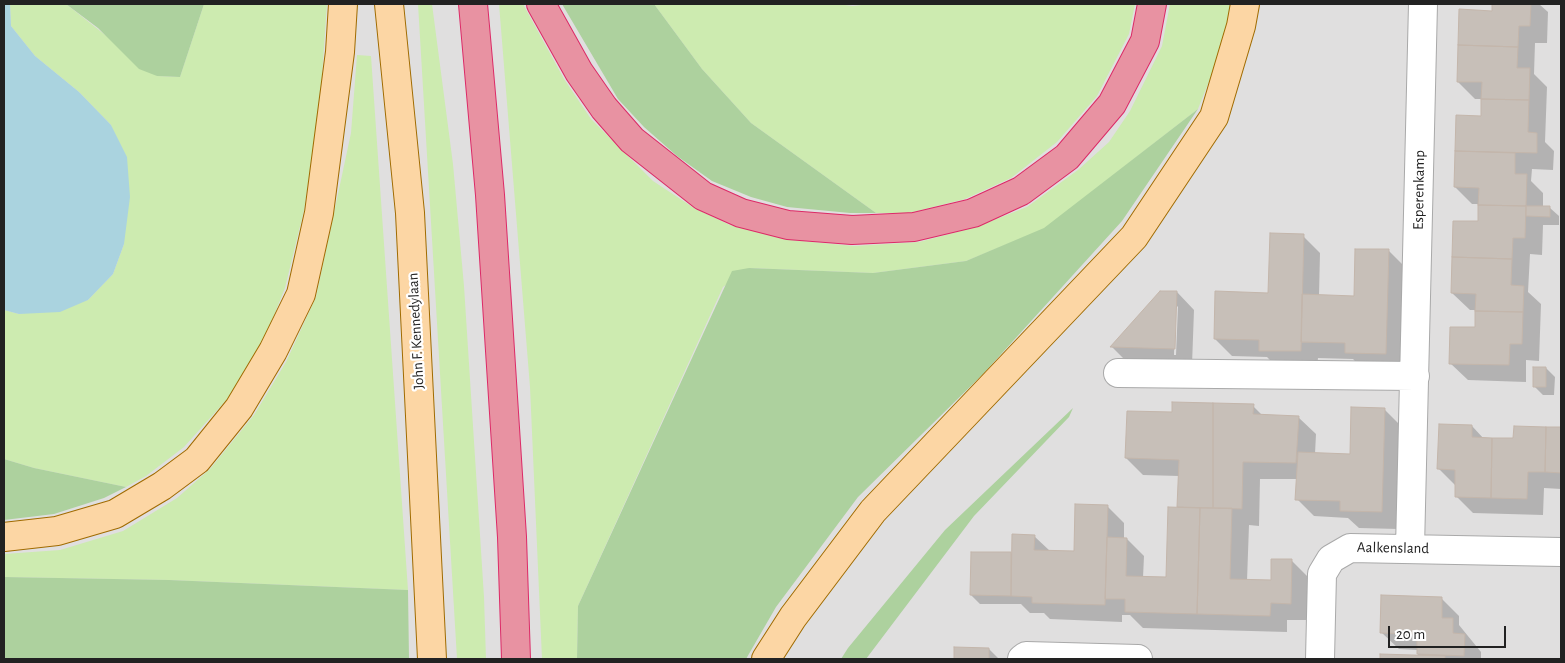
<!DOCTYPE html>
<style>
body{margin:0}
#map{position:relative;width:1565px;height:663px;overflow:hidden;background:#f2efe9;font-family:"Alegreya Sans",sans-serif}
canvas{display:block}
.frame{position:absolute;inset:0;border:5px solid #222;pointer-events:none}
.scale{position:absolute;left:1388px;top:626px;width:118px;height:22px;box-sizing:border-box;border:2px solid #222;border-top:0;padding-left:6px;font-size:15px;line-height:18px;white-space:nowrap;color:#222;-webkit-text-stroke:4px #fff;paint-order:stroke}
</style>
<div id="map">
<canvas width="1565" height="663"></canvas>
<div class="frame"></div>
<div class="scale">20 m</div>
</div>
<script>
const g = document.querySelector('canvas').getContext('2d');
g.lineJoin = 'round';
function fill(path, color) { g.fillStyle = color; g.fill(path, 'evenodd'); }
const shape = rows => new Path2D(rows.map(r => 'M' + r).join(''));
function stroke(path, color, width, dash) { g.strokeStyle = color; g.lineWidth = width; g.lineCap = dash ? 'butt' : 'round'; g.setLineDash(dash || []); g.stroke(path); }
function write(font, color, halo, rows, align = 'center') {
  g.font = font + ' "Alegreya Sans",sans-serif'; g.lineWidth = 4.5; g.setLineDash([]); g.textBaseline = 'middle'; g.strokeStyle = halo; g.fillStyle = color; for (const [text, x, y, turn = 0] of rows) {
    g.save(); g.translate(x, y); g.rotate((+turn || 0) * Math.PI / 180); g.textAlign = isNaN(turn) ? turn : align; if (halo) g.strokeText(text, 0, 0); g.fillText(text, 0, 0); g.restore();
  }
}
fill(shape([
 [4,4,1561,4,1561,659,4,659]
]), '#e0dfdf');
fill(shape([
 [10,4,66,4,157,76,180,77,204,4,327,4,320,105,304,210,285,288,262,345,228,398,184,447,146,476,126,487,34,468,4,459,4,310,19,314,88,300,113,274,124,244,111,125,79,92,35,56,11,26],
 [418,4,432,4,453,164,464,286,484,597,486,659,457,659],
 [499,4,523,4,564,79,591,119,653,181,694,208,730,225,791,240,854,246,919,242,976,227,1027,207,1078,170,1109,142,1130,111,1162,46,1170,4,1234,4,1231,26,1198,109,1044,229,966,261,873,273,749,268,723,287,578,606,577,659,542,659,530,387],
 [654,4,837,4,853,6,870,4,1135,4,1129,34,1097,96,1057,142,1011,178,965,199,909,213,876,213,751,123,702,69],
 [357,55,371,56,408,590,169,580,4,577,4,554,60,550,123,531,177,498,210,469,254,415,286,362,316,297,351,133]
]), '#cdebb0');
fill(shape([
 [66,4,204,4,180,77,157,76,139,69,98,28],
 [562,4,654,4,702,69,751,123,876,213,850,213,787,207,751,197,712,181,677,156,644,127,618,99],
 [1198,109,1122,221,983,374,858,497,776,607,746,659,577,659,578,606,732,271,749,268,873,273,966,261,1044,228],
 [1073,408,1069,417,974,516,866,659,841,659,848,648,945,530],
 [4,459,34,468,126,487,104,498,54,514,4,520],
 [4,577,169,580,408,590,409,659,4,659]
]), '#add19e');
fill(shape([
 [4,4,10,4,11,26,35,56,79,92,111,125,127,157,130,197,124,244,113,274,88,300,60,312,19,314,4,310]
]), '#aad3df');
fill(shape([
 [1494,4,1539,4,1548,12,1547,43,1535,43,1534,74,1547,87,1545,142,1554,151,1553,170,1532,169,1531,181,1543,193,1543,207,1550,208,1559,216,1559,225,1543,225,1542,255,1530,254,1528,292,1541,304,1539,361,1526,360,1526,382,1468,380,1450,363,1476,329,1477,310,1470,310,1452,293,1479,223,1480,204,1472,204,1455,187,1457,116,1482,117,1483,99,1475,99,1458,82,1493,12],
 [1303,236,1320,253,1319,296,1355,297,1389,251,1406,268,1403,371,1363,369,1353,359,1318,358,1317,368,1277,367,1267,357,1232,356,1215,339,1270,295],
 [1177,292,1194,310,1192,365,1128,363,1112,347],
 [1178,306,1176,355,1174,355,1175,309],
 [1546,368,1555,377,1554,395,1543,395,1534,386],
 [1253,406,1263,416,1298,417,1316,434,1315,454,1351,455,1384,409,1401,426,1398,529,1359,528,1348,518,1314,516,1297,499,1297,479,1260,479,1259,526,1249,525,1247,581,1272,582,1292,561,1309,578,1308,620,1287,620,1287,632,1143,628,1130,615,1122,615,1122,622,1050,619,1044,613,1030,613,1021,604,980,604,971,595,1011,553,1013,556,1034,536,1050,551,1075,552,1107,506,1124,523,1124,539,1127,539,1144,556,1143,578,1167,578,1178,508,1179,476,1143,475,1126,458,1173,414],
 [1472,426,1484,439,1515,440,1515,427,1561,428,1561,489,1544,488,1543,515,1473,513,1456,496,1456,486,1439,469],
 [1442,599,1459,616,1459,625,1481,652,1481,659,1381,659,1381,655,1418,655,1418,650,1399,649,1381,632],
 [955,648,989,649,999,659,955,659]
]), '#0003');
const building = shape([
 [1492,4,1531,4,1530,26,1519,26,1518,47,1458,45,1459,9,1492,11,1492,4],
 [1458,45,1518,47,1517,68,1530,68,1529,100,1481,99,1482,82,1457,82,1458,45],
 [1481,99,1529,100,1528,132,1537,133,1537,153,1455,151,1456,115,1481,116,1481,99],
 [1455,151,1515,153,1515,174,1527,174,1526,206,1478,205,1479,188,1454,187,1455,151],
 [1478,205,1526,206,1525,238,1513,238,1512,259,1452,257,1453,221,1478,221,1478,205],
 [1526,206,1550,206,1550,217,1526,216,1526,206],
 [1270,233,1304,234,1301,351,1259,351,1259,340,1214,339,1215,291,1268,293,1270,233],
 [1355,249,1389,249,1386,354,1345,353,1345,343,1301,342,1302,294,1354,296,1355,249],
 [1452,257,1512,259,1511,285,1524,286,1523,312,1475,311,1476,294,1451,293,1452,257],
 [1160,291,1177,291,1175,349,1110,347,1160,291],
 [1475,311,1523,312,1522,344,1510,344,1509,365,1449,364,1450,327,1475,327,1475,311],
 [1533,367,1546,367,1546,387,1533,387,1533,367],
 [1172,402,1213,403,1213,508,1177,507,1179,460,1125,458,1127,411,1172,412,1172,402],
 [1213,403,1254,404,1253,414,1299,416,1296,463,1243,462,1242,509,1213,508,1213,403],
 [1351,407,1385,408,1382,512,1340,511,1340,501,1295,500,1298,452,1350,454,1351,407],
 [1439,424,1472,425,1472,437,1492,438,1491,498,1455,497,1455,470,1437,469,1439,424],
 [1514,426,1546,427,1545,472,1528,472,1527,499,1491,498,1492,438,1513,438,1514,426],
 [1546,427,1561,427,1561,500,1561,473,1545,472,1546,427],
 [1075,504,1108,505,1105,605,1032,603,1032,597,1011,596,1012,534,1035,535,1034,550,1074,551,1075,504],
 [1168,507,1200,508,1197,614,1125,612,1125,599,1105,599,1107,537,1127,538,1126,576,1166,577,1168,507],
 [1200,508,1232,508,1230,579,1271,580,1271,559,1292,559,1291,604,1271,603,1270,616,1197,614,1200,508],
 [971,552,1011,552,1011,596,970,595,971,552],
 [1381,595,1442,597,1442,618,1453,618,1453,633,1465,634,1464,656,1417,654,1417,634,1380,633,1381,595],
 [954,647,989,648,989,659,954,659,954,647],
 [1380,654,1445,656,1445,659,1380,659,1380,654]
]);
fill(building, '#c7bfb8');
stroke(building, '#c4b6ab', 1);
const minor = shape([
 [1118,373,1415,376],
 [1410,548,1423,4],
 [1022,659,1026,656,1138,659],
 [1320,659,1322,574,1331,559,1350,548,1561,552]
]);
const major = shape([
 [389,4,410,213,432,659],
 [4,537,57,531,115,514,162,486,197,460,239,408,273,351,301,294,319,213,340,52,343,4],
 [766,659,793,617,873,511,1134,237,1214,117,1241,26,1245,4]
]);
const highway = shape([
 [473,4,490,195,512,537,516,659],
 [541,4,579,72,604,108,632,140,703,196,741,213,788,225,852,230,914,227,973,213,1021,191,1067,157,1112,104,1145,41,1152,4]
]);
stroke(minor, '#a9a9a9', 30);
stroke(major, '#a06b00', 30);
stroke(highway, '#dc2a67', 30);
stroke(minor, '#fff', 28);
stroke(major, '#fcd6a4', 28);
stroke(highway, '#e892a2', 28);
write('15px', '#222', '#fff', [
 ["Esperenkamp",1419,190,-89],
 ["John F. Kennedylaan",416,331,-93],
 ["Aalkensland",1393,548,1]
]);
</script>
